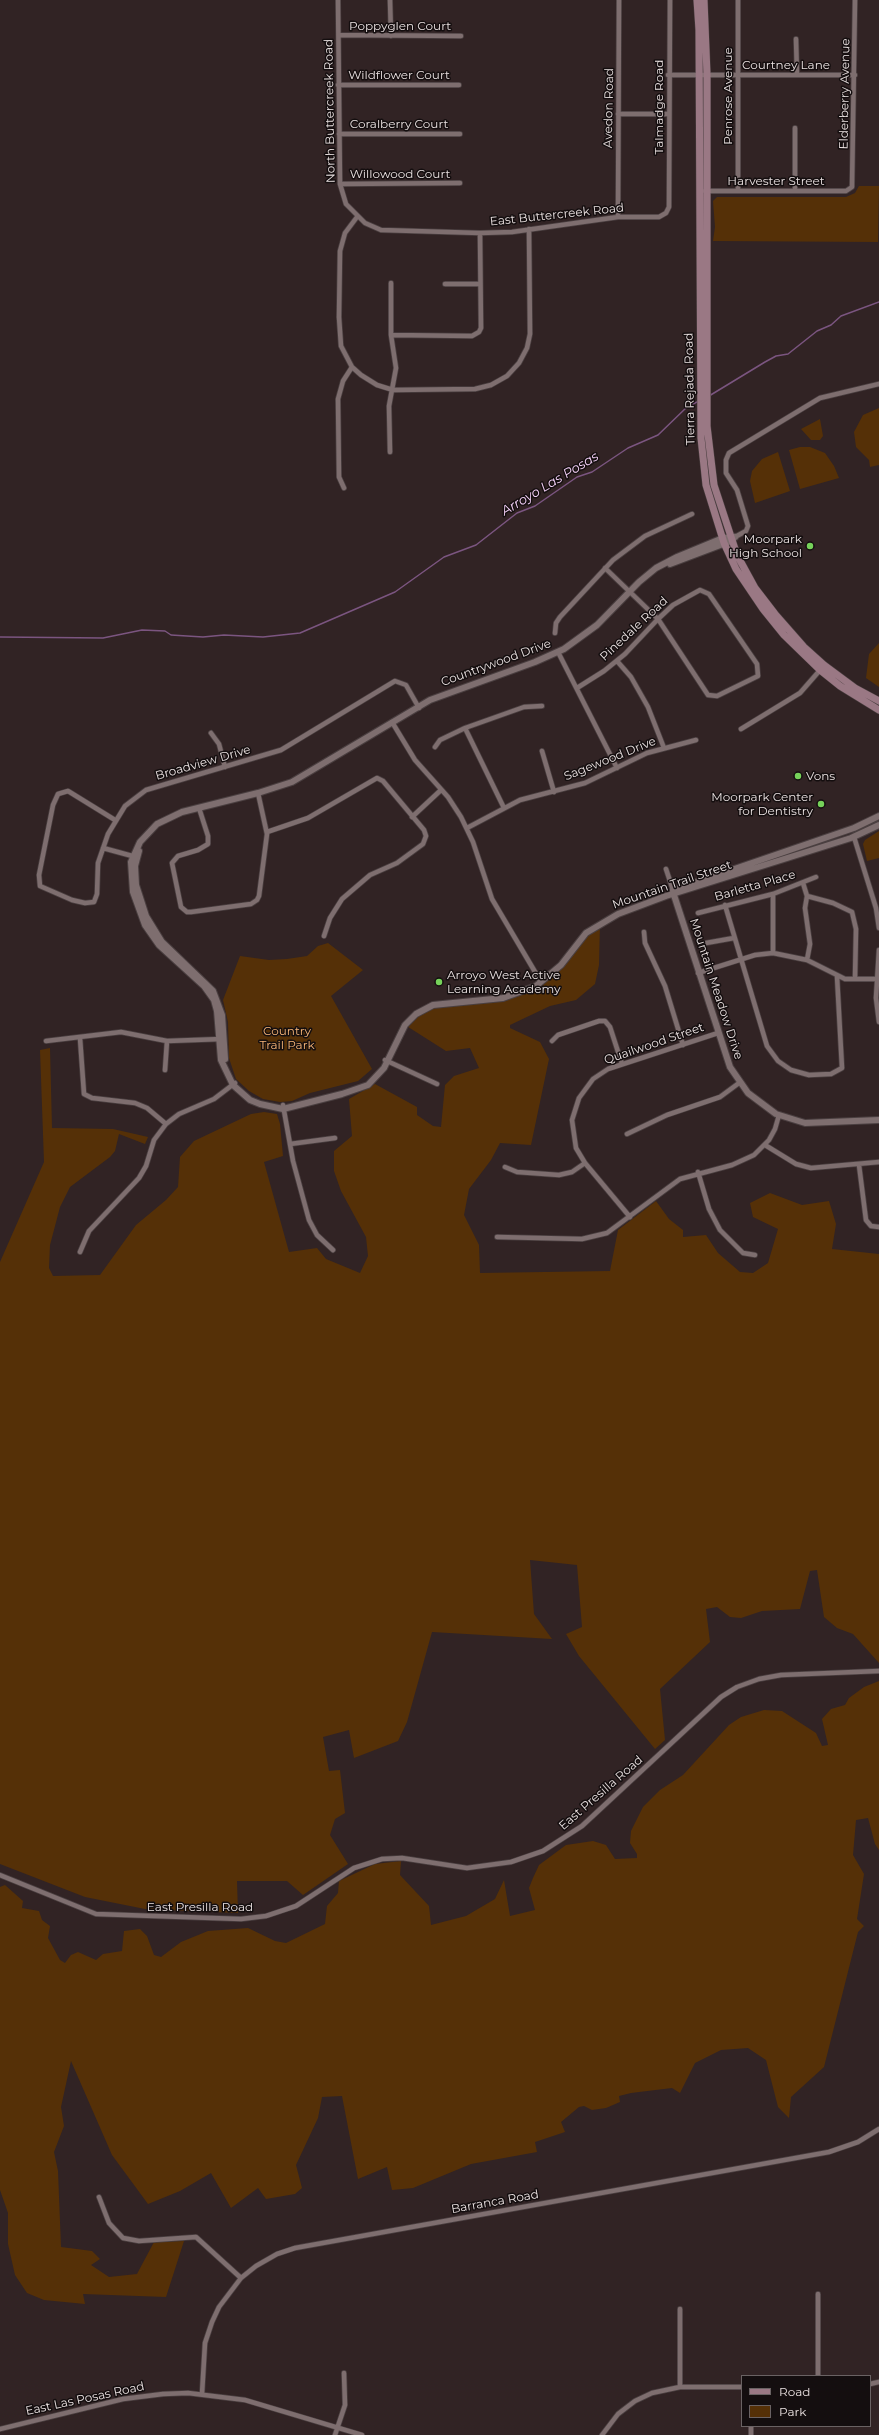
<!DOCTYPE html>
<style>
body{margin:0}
#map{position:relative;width:879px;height:2435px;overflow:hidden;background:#312324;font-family:Montserrat,sans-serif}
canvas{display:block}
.legend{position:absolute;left:741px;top:2375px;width:130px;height:52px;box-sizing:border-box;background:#140e0f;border:1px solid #6a6263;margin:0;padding:5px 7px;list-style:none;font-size:12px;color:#eae1e1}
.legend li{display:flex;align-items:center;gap:8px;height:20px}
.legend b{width:20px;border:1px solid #6a6263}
</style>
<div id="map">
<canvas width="879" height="2435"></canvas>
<ul class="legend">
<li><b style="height:5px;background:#9a7884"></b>Road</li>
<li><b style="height:11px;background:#553007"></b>Park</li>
</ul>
</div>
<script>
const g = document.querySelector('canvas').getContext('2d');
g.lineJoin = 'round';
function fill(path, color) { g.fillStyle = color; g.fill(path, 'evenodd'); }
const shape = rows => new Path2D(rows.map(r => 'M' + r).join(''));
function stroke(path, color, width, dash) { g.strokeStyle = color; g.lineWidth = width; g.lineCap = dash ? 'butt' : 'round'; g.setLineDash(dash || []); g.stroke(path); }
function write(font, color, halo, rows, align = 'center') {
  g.font = font + ' Montserrat,sans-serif'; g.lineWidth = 3; g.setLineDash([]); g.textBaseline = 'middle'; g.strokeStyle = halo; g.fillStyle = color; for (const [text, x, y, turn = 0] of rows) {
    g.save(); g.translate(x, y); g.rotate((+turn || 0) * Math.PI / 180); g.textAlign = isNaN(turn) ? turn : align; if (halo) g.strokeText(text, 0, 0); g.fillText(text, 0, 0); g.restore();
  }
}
fill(shape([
 [859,186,879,186,878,242,713,241,715,227,713,201,717,197,846,197,855,193],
 [879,408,879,465,870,467,869,460,856,447,854,432,863,415],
 [820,419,823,436,820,440,811,440,801,429],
 [800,447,810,447,825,453,834,466,839,478,800,489,789,450],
 [778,452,790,491,755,503,750,481,752,471,762,459],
 [879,643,879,687,866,678,869,654],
 [879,831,879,858,867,861,863,844,865,840],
 [600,923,599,965,595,984,576,1000,550,1006,510,1025,510,1028,540,1042,549,1059,531,1145,500,1143,491,1160,469,1189,464,1215,479,1245,480,1273,610,1271,618,1230,656,1201,669,1219,683,1230,683,1237,706,1235,718,1253,740,1272,753,1273,768,1263,778,1229,753,1217,750,1203,770,1193,802,1205,829,1201,836,1224,832,1249,879,1254,879,1663,853,1634,837,1628,824,1617,817,1570,810,1571,800,1609,762,1611,741,1618,730,1617,717,1607,706,1609,710,1642,660,1689,665,1740,655,1749,579,1656,566,1634,582,1627,577,1565,530,1560,534,1614,552,1639,432,1632,407,1722,398,1741,354,1758,349,1730,323,1737,329,1771,340,1770,345,1813,335,1819,330,1835,348,1864,303,1895,287,1881,237,1881,238,1913,145,1909,85,1897,0,1864,0,1262,44,1162,40,1050,50,1048,52,1128,113,1129,148,1137,145,1144,119,1134,115,1151,110,1157,70,1187,60,1207,50,1245,49,1268,53,1276,100,1275,136,1225,166,1200,178,1187,180,1157,194,1141,251,1114,264,1112,277,1114,280,1124,283,1156,264,1162,289,1252,317,1248,326,1259,360,1273,368,1256,366,1237,341,1191,334,1171,334,1151,352,1136,349,1099,375,1084,417,1107,417,1115,433,1126,441,1127,445,1085,454,1076,479,1068,470,1048,446,1051,405,1025,425,1009,513,996,553,973,580,938],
 [328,943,363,970,331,996,372,1069,358,1081,310,1093,292,1101,280,1102,263,1099,249,1091,236,1079,229,1058,228,1022,223,1000,240,956,269,960,287,959,307,956,318,946],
 [879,1681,879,1850,875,1844,868,1818,856,1820,853,1855,864,1874,857,1919,864,1926,858,1932,824,2067,791,2097,789,2118,778,2107,766,2060,748,2048,721,2050,695,2063,680,2093,672,2088,631,2093,619,2096,620,2102,606,2108,592,2110,584,2106,579,2107,561,2122,565,2132,535,2142,537,2152,471,2164,413,2188,392,2190,387,2167,358,2179,342,2096,322,2097,318,2118,296,2165,302,2188,295,2194,266,2199,258,2188,231,2208,211,2173,180,2191,148,2204,112,2155,71,2061,61,2107,64,2126,54,2152,58,2171,61,2247,92,2251,100,2259,91,2265,109,2277,137,2274,154,2242,184,2241,166,2297,83,2294,85,2304,44,2300,27,2293,15,2275,8,2244,8,2213,0,2190,0,1887,5,1885,23,1901,22,1908,39,1911,42,1920,50,1926,48,1938,60,1960,65,1963,71,1955,78,1952,96,1960,103,1954,122,1951,124,1931,140,1929,147,1936,154,1955,161,1957,181,1942,208,1931,248,1928,275,1941,286,1943,325,1924,327,1906,338,1893,339,1881,375,1864,401,1861,400,1875,429,1906,431,1925,466,1916,495,1899,504,1880,510,1916,535,1910,529,1888,533,1878,539,1865,566,1845,593,1841,606,1845,615,1859,637,1858,637,1854,630,1843,631,1831,643,1807,660,1790,683,1775,729,1725,741,1717,764,1710,782,1711,816,1733,822,1746,828,1745,822,1719,831,1709,845,1705,849,1698,864,1687]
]), '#553007');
stroke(shape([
 [709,396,765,362,776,356,788,354,817,331,831,325,841,316,879,302],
 [0,637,103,638,142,630,165,631,171,635,203,637,224,635,263,637,300,633,395,592,444,557,476,545,517,513,535,506,577,477,592,472,628,448,658,435,687,407,699,401]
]), '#7b5580', 1.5);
const minor = shape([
 [338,0,340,184,346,204,365,223,381,230,480,233,512,232,618,217,659,217,666,213,669,207,670,0],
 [390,0,391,36],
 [339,35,461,36],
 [796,39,797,75],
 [668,75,855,75],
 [338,85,459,85],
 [618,114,668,114],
 [339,134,460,134],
 [340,184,460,183],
 [705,191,846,191,852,187,855,0],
 [738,191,738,0],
 [795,191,795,128],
 [357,217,345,233,340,251,339,317,341,346,352,367,361,375,377,385,393,390,475,389,491,385,507,376,519,363,527,348,530,334,529,229],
 [618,217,619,0],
 [445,284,480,284],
 [391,335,472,336,479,332,481,328,480,233],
 [390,452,389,406,396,368,391,335,391,283],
 [344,488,339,477,338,399,343,381,352,367],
 [735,537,746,531,748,526,737,490,726,473,726,460,729,453,820,398,879,384],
 [555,633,556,623,560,617,613,560,645,536,692,514],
 [558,652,617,768],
 [617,661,631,677,648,707,664,748],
 [577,688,604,671,625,654,658,619,673,605,700,590,709,594,757,664,758,676,717,696,708,695,658,619,605,568],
 [392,722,415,760,448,797,461,817,473,842,492,899,541,982],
 [465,728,504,808],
 [741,729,800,693,821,669],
 [211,733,219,744,225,767],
 [435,747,440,740,465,728,524,707,542,706],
 [542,751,554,792],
 [199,808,208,836,208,844,198,850,178,856,172,863,181,907,187,912,191,912,251,904,257,900,259,896,267,834,258,793],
 [412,817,441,790],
 [115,820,68,791,58,794,53,805,39,875,40,886,72,900,85,903,94,902,97,894,98,863,108,834,125,806,146,790,281,750,395,681,406,685,419,708],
 [467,828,520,800,585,783,647,753,696,740],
 [267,832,308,818,377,778,383,781,424,830,426,836,423,844,397,863,370,875,342,899,330,918,324,936],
 [854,837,876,908,879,928],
 [103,848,136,857],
 [666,869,673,890],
 [803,883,807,896,805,908,810,944,807,960],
 [807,896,833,903,852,912,856,929,855,979],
 [725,905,767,1046,778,1061,791,1070,809,1075,831,1074,842,1068,837,976],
 [698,913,773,894,816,877],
 [644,932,645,943,665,986,683,1045],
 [706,943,734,938],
 [879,950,876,998,879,1022],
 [773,953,773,894],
 [698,973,755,955,773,953,807,960,845,979,876,979],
 [80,1038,84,1094,92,1098,135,1103,147,1108,166,1124],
 [46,1041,121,1032,167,1041,222,1039],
 [552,1041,558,1035,599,1021,605,1021,610,1027,622,1064],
 [385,1060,437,1084],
 [165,1070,167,1041],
 [283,1105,293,1161,309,1220,317,1235,333,1250],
 [627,1134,667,1115,720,1097,739,1083],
 [290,1144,335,1138],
 [765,1145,796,1164,811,1168,879,1162],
 [859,1165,866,1220,871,1226,879,1227],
 [505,1167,517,1172,559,1175,572,1172,585,1163],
 [698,1172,709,1209,720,1230,743,1253,755,1255],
 [630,1217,585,1163,576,1148,572,1120,579,1098,593,1079,608,1069,718,1033],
 [497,1237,582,1239,607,1233,680,1179,732,1165,754,1155,769,1140,775,1129,779,1115],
 [80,1252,89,1231,139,1178,146,1166,154,1140,166,1124,179,1114,214,1099,235,1083],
 [0,1875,96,1914,241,1919,266,1916,296,1906,354,1868,382,1859,402,1858,467,1868,511,1862,543,1851,582,1826,721,1697,737,1687,759,1679,781,1675,879,1671],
 [99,2197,109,2223,123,2238,139,2241,196,2237,241,2278],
 [680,2309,680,2387],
 [818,2376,818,2294],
 [870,2384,879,2382],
 [202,2394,205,2343,212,2322,219,2307,241,2278,256,2266,277,2254,295,2248,829,2152,858,2142,879,2129],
 [751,2426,751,2435],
 [0,2429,123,2399,163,2394,188,2393,245,2400,362,2435],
 [335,2435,345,2405,344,2373],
 [602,2435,618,2414,635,2401,652,2393,680,2387,742,2387]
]);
const tertiary = shape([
 [735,537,723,538,677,557,656,568,639,582,597,625,564,649,535,662,430,700,292,782,258,793,182,812,157,824,140,842,131,862,133,892,145,925,159,945,204,986,214,1000,217,1011,221,1060,233,1085,250,1100,260,1104,283,1109,342,1094,368,1085,384,1068,405,1025,416,1014,433,1005,503,998,536,986,561,965,586,933,618,914,666,896,851,838,879,825],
 [670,564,731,541,735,537],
 [139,851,135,866,136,885,146,916,162,942,213,991,222,1015,225,1059],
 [673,890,854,828,879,816],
 [673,892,730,1067,748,1093,776,1114,805,1123,879,1120]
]);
const secondary = shape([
 [697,0,699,30,701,438,706,485,724,543,736,569,763,609,784,635,820,670,840,686,879,710],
 [704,0,707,74,707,426,714,485,737,555,755,588,775,614,804,647,824,665,855,688,879,701]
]);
stroke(minor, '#4a3f40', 6);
stroke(tertiary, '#4a3f40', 8);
stroke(secondary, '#4a3f40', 8);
stroke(minor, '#7e6e6f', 4.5);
stroke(tertiary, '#7e6e6f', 6);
stroke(secondary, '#9a7884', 7);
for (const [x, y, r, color] of [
 [810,546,4,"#76d25a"],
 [798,776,4,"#76d25a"],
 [821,804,4,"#76d25a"],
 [439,982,4,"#76d25a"]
]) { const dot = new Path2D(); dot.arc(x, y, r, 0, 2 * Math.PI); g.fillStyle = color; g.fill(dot); stroke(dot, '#140e0f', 1.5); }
write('12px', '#eae1e1', '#140e0f', [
 ["Poppyglen Court",400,26],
 ["Courtney Lane",786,65],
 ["Wildflower Court",399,75],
 ["Elderberry Avenue",845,94,-89],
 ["Penrose Avenue",728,96,-90],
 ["Talmadge Road",659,107,-90],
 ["Avedon Road",609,108,-89],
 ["North Buttercreek Road",330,111,-91],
 ["Coralberry Court",399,124],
 ["Willowood Court",400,174],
 ["Harvester Street",776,181],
 ["East Buttercreek Road",557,215,-6],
 ["Tierra Rejada Road",690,389,-91],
 ["Pinedale Road",634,629,-43],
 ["Countrywood Drive",496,663,-20],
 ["Sagewood Drive",610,759,-22],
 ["Broadview Drive",203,763,-16],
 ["Mountain Trail Street",672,885,-19],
 ["Barletta Place",755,886,-16],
 ["Mountain Meadow Drive",716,989,72],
 ["Quailwood Street",654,1044,-19],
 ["East Presilla Road",601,1793,-41],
 ["East Presilla Road",200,1907],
 ["Barranca Road",495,2202,-10],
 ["East Las Posas Road",85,2399,-12]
]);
write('12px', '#eae1e1', '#140e0f', [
 ["Moorpark",802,539],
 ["High School",802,553],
 ["Vons",806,776,"left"],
 ["Moorpark Center",813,797],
 ["for Dentistry",813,811],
 ["Arroyo West Active",447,975,"left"],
 ["Learning Academy",447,989,"left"]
], 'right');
write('12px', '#f8b678', '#140e0f', [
 ["Country",287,1031],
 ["Trail Park",287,1045]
]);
write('italic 13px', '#f8d4fc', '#140e0f', [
 ["Arroyo Las Posas",550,484,-31]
]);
</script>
